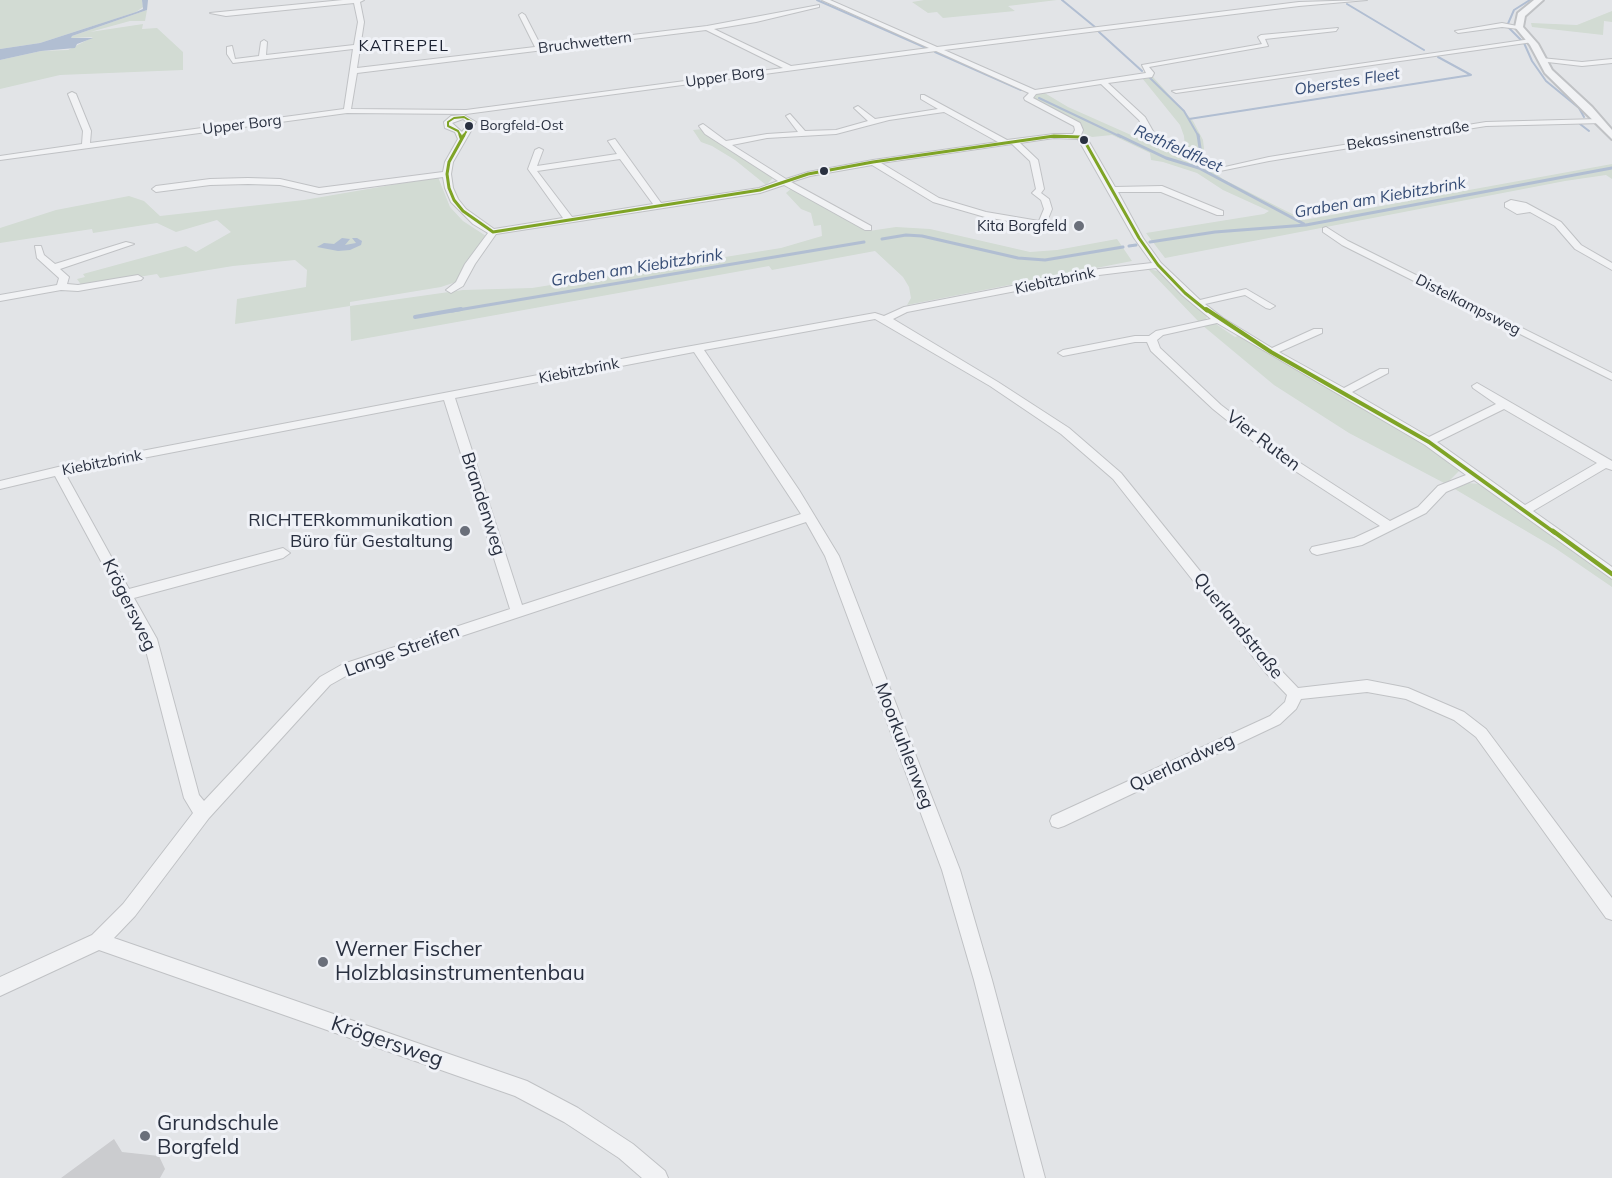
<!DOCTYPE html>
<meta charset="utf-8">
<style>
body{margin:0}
canvas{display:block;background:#e2e4e7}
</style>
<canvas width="1612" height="1178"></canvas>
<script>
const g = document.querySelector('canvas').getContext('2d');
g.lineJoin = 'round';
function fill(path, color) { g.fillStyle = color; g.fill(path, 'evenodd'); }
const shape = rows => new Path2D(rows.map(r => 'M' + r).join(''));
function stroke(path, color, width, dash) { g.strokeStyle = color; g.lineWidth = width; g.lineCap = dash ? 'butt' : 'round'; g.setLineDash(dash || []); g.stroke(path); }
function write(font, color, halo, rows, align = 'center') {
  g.font = font + ' Mulish,sans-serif'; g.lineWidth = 6; g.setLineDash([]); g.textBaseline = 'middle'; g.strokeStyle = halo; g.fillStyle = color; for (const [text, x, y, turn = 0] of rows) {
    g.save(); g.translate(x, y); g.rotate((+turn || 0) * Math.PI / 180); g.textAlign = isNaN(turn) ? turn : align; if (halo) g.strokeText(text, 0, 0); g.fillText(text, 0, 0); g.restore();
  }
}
fill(shape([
 [0,0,142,0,143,7,136,12,40,43,0,49],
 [924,0,1057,0,1008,6,1015,11,943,18,937,12,928,13,912,2],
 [147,10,145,21,130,21,90,32,143,24,142,29,157,28,183,52,183,70,60,75,0,89,0,60,41,51,68,50,93,37,70,38,72,36],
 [1612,11,1612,22,1604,21,1603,35,1532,27,1531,23,1577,25],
 [1153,77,1193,121,1203,140,1205,157,1214,163,1206,166,1223,179,1304,220,1612,164,1612,179,1606,175,1565,181,1165,258,1146,233,1264,214,1269,211,1223,190,1197,173,1163,162,1151,160,1150,153,1112,135,1092,137,1083,133,1082,126,1074,119,1033,98,1034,94,1043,92,1068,107,1158,147,1183,152,1185,147,1184,136,1180,125,1142,78],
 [703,129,774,177,766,185,735,160,712,146,701,142,693,130],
 [438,177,450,207,463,221,486,236,465,263,456,282,441,287,350,302,350,306,463,290,532,288,781,248,822,236,821,225,814,226,811,213,801,209,786,193,792,188,869,231,896,227,930,229,1030,252,1057,250,1117,239,1132,261,907,305,911,298,909,287,903,277,875,251,772,270,769,266,351,341,350,306,235,324,237,299,306,287,307,270,295,260,233,266,160,278,157,274,82,286,77,279,85,277,83,274,186,246,196,252,231,232,217,220,176,232,157,223,93,233,92,229,0,243,0,228,56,210,129,196,144,201,160,216,304,200],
 [1148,269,1158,271,1207,316,1206,320,1199,322],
 [1216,324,1235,337,1238,336,1343,395,1425,444,1461,469,1446,484,1349,433,1274,385,1202,325],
 [1468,483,1480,484,1612,580,1612,587,1555,548,1453,488]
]), '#d2dbd3');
fill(shape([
 [142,0,148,0,147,10,72,36,71,38,93,38,77,44,75,48,41,51,0,60,0,49,40,43,136,12,143,9],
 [342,238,350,239,345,245,356,243,352,238,357,238,362,241,361,245,350,250,338,251,317,247,324,243,334,244]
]), '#b1bed2');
stroke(shape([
 [817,0,924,47],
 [1062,0,1095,27],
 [1530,0,1514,10,1507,26,1524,43,1532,61,1546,81,1579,108,1584,117],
 [1347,4,1424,50],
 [1099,32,1142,71],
 [935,52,1021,90],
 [1149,77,1184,111,1199,137],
 [1039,98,1121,137],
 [1189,119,1471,75,1438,57],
 [1580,124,1589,131]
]), '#b1bed2', 2);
stroke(shape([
 [1118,135,1166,158,1199,168,1304,224],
 [1198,135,1202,161,1199,168],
 [882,239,906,235,922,236,1018,258,1045,260,1123,247],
 [1150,242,1215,232,1306,225,1612,168],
 [1129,246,1136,245],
 [452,311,864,242]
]), '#b1bed2', 3);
stroke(shape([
 [415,317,461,309]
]), '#b1bed2', 4);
fill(shape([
 [114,1139,122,1152,159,1156,165,1169,160,1178,61,1178]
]), '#cbcccf');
const minor = shape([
 [343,0,364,0,360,2,364,22,357,68,535,47,519,15,522,13,525,15,541,46,707,26,819,5,819,7,756,22,714,29,791,66,929,48,822,0,830,0,937,47,1299,2,1367,0,1299,6,944,50,1035,90,1146,73,1142,65,1262,44,1258,37,1261,35,1338,28,1336,31,1265,39,1268,46,1149,67,1154,73,1152,77,1108,83,1145,117,1154,133,1150,135,1147,135,1139,120,1101,84,1036,94,1033,98,1080,123,1083,130,1081,135,1088,140,1115,187,1162,186,1223,211,1223,215,1217,215,1161,192,1118,192,1143,238,1161,263,1200,300,1246,289,1275,306,1270,309,1266,308,1245,295,1205,304,1223,318,1272,348,1314,329,1322,329,1322,333,1279,352,1344,388,1380,369,1388,369,1388,373,1352,392,1429,437,1496,404,1473,388,1472,386,1477,383,1612,461,1612,470,1606,468,1533,511,1612,567,1612,579,1474,480,1446,492,1426,513,1362,545,1317,555,1312,553,1310,550,1312,547,1354,538,1380,526,1269,454,1213,409,1151,351,1147,342,1135,342,1063,356,1058,353,1063,350,1135,336,1149,336,1156,331,1211,319,1182,295,1156,268,1099,275,907,312,893,319,998,382,1069,428,1121,473,1275,664,1298,688,1367,680,1408,688,1464,712,1486,729,1612,898,1612,920,1606,918,1476,737,1454,720,1406,699,1367,692,1301,699,1296,709,1280,724,1064,826,1058,828,1052,826,1050,821,1052,816,1270,716,1285,702,1287,695,1265,672,1113,479,1061,434,990,386,875,319,704,350,799,490,839,556,960,870,992,980,1045,1178,1025,1178,974,980,942,870,825,556,806,522,353,672,330,685,209,818,135,916,114,938,527,1081,578,1108,633,1144,665,1171,668,1178,642,1178,619,1158,564,1122,515,1096,99,950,0,996,0,977,92,935,123,904,193,813,184,798,143,639,55,476,0,489,0,481,58,467,658,352,875,313,884,316,904,307,1099,269,1152,263,1134,238,1078,139,1054,138,1020,143,1038,160,1044,189,1041,193,1049,199,1052,209,1046,224,1042,227,985,217,933,202,872,165,810,176,791,182,871,226,871,230,865,230,784,185,760,193,496,234,475,264,463,286,451,293,446,290,456,282,465,264,488,233,473,224,451,202,445,188,443,177,319,194,280,185,248,184,210,185,156,192,152,189,156,186,210,179,248,178,280,179,319,188,443,172,445,162,458,139,455,132,445,128,444,122,451,116,464,115,476,122,453,162,451,174,453,188,458,199,466,209,494,229,563,218,528,169,535,150,539,148,543,150,537,166,617,154,608,141,615,139,661,203,759,188,778,181,705,134,699,126,703,124,726,141,767,134,798,132,786,116,790,114,805,131,836,130,868,121,854,108,858,106,875,119,938,109,921,99,921,95,924,95,1007,140,1054,134,1073,134,1075,130,1074,126,1025,100,1024,98,1029,93,936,51,466,114,347,113,0,160,0,156,82,144,83,131,68,94,72,92,76,94,91,131,90,143,344,109,353,49,233,63,227,54,227,47,232,46,235,59,259,56,261,42,264,40,267,42,266,55,354,45,358,22,354,3,226,16,210,13,343,0],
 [706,30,783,68,466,110,351,109,357,73,706,30],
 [944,112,998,142,873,160,808,172,786,179,732,145,767,138,836,134,889,120,944,112],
 [463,119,468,123,462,132,452,123,463,119],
 [1012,144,1030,161,1036,189,1032,193,1041,200,1044,209,1039,221,986,212,939,198,881,163,1012,144],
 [620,159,653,204,572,217,537,171,620,159],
 [1217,323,1425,445,1466,475,1438,486,1418,507,1390,521,1277,448,1221,405,1160,348,1157,340,1163,335,1217,323],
 [694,352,801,514,522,605,455,398,694,352],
 [444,400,510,609,343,664,320,677,204,801,199,795,157,639,134,598,283,558,290,553,283,548,129,589,65,473,444,400],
 [1504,409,1597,463,1525,505,1437,442,1504,409],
 [1502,23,1522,27,1519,29,1502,27,1458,33,1455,31,1502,23],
 [1531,39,1533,42,1176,93,1172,91,1531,39],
 [1541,58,1582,62,1612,59,1612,63,1582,66,1539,61,1541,58],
 [1599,119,1603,121,1602,123,1486,126,1269,161,1220,171,1216,169,1269,157,1486,122,1599,119],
 [1511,200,1526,203,1561,222,1581,245,1612,263,1612,270,1575,249,1555,226,1530,212,1517,214,1505,207,1505,203,1511,200],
 [1326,227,1348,241,1612,373,1612,380,1342,245,1323,232,1323,228,1326,227],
 [126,242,134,244,60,269,69,277,67,284,78,285,138,275,143,278,141,280,78,291,61,290,0,301,0,295,57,285,59,278,37,258,35,246,41,246,44,255,55,264,126,242]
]);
const tertiary = shape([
 [1534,0,1543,0,1525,16,1523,27,1538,44,1552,70,1592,107,1612,130,1612,139,1545,73,1530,45,1515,27,1518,13,1534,0]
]);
stroke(minor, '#c0c2c5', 2);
stroke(tertiary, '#c0c2c5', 4);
fill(minor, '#f1f2f4');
fill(tertiary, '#f1f2f4');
stroke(shape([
 [461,137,458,131,448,126,448,122,454,118,464,117,472,122,463,137],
 [1048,137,1077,137]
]), '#7fa426', 2);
stroke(shape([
 [460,135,461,138],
 [464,135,449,162,447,174,449,188,454,200,463,211,493,232,760,190,808,174,873,162,1054,136,1080,137,1084,140,1139,238,1158,265,1185,293,1207,311]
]), '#7fa426', 3);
stroke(shape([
 [1206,309,1271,352,1429,442,1555,533]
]), '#7fa426', 4);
stroke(shape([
 [1553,531,1612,574]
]), '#7fa426', 4.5);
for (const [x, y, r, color] of [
 [469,126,5,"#293040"],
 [1084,140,5,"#293040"],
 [824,171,5,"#293040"],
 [1079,226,6,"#6a6f7a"],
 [465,531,6,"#6a6f7a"],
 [323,962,6,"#6a6f7a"],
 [145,1136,6,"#6a6f7a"]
]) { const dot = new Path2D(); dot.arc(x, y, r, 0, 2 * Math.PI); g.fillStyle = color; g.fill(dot); stroke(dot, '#f0f2f7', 2); }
write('14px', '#293040', '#f0f2f7', [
 ["Borgfeld-Ost",480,126]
], 'left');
write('15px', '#293040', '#f0f2f7', [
 ["Bruchwettern",585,43,-7],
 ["Upper Borg",725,77,-8],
 ["Upper Borg",242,125,-7],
 ["Bekassinenstraße",1408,136,-9],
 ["Kiebitzbrink",1055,281,-12],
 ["Distelkampsweg",1468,305,27],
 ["Kiebitzbrink",579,371,-11],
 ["Kiebitzbrink",102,463,-11]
]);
write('15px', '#293040', '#f0f2f7', [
 ["Kita Borgfeld",1067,226]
], 'right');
g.letterSpacing = '1.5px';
write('16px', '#1b2131', '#f0f2f7', [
 ["KATREPEL",404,46]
]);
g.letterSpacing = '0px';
write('italic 16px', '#344b74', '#f0f2f7', [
 ["Oberstes Fleet",1347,82,-9],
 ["Rethfeldfleet",1178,149,24],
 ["Graben am Kiebitzbrink",1380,198,-10],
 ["Graben am Kiebitzbrink",637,268,-9]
]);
write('18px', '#293040', '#f0f2f7', [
 ["Vier Ruten",1263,441,37],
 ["Brandenweg",483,504,72],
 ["Krögersweg",129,605,64],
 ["Querlandstraße",1238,626,51],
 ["Lange Streifen",402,651,-20],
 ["Moorkuhlenweg",904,746,69],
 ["Querlandweg",1182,763,-25]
]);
write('18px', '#293040', '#f0f2f7', [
 ["RICHTERkommunikation",453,521],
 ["Büro für Gestaltung",453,542]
], 'right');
write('21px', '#293040', '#f0f2f7', [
 ["Werner Fischer",335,950],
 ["Holzblasinstrumentenbau",335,974],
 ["Grundschule",157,1124],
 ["Borgfeld",157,1148]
], 'left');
write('21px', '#293040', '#f0f2f7', [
 ["Krögersweg",387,1042,19]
]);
</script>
